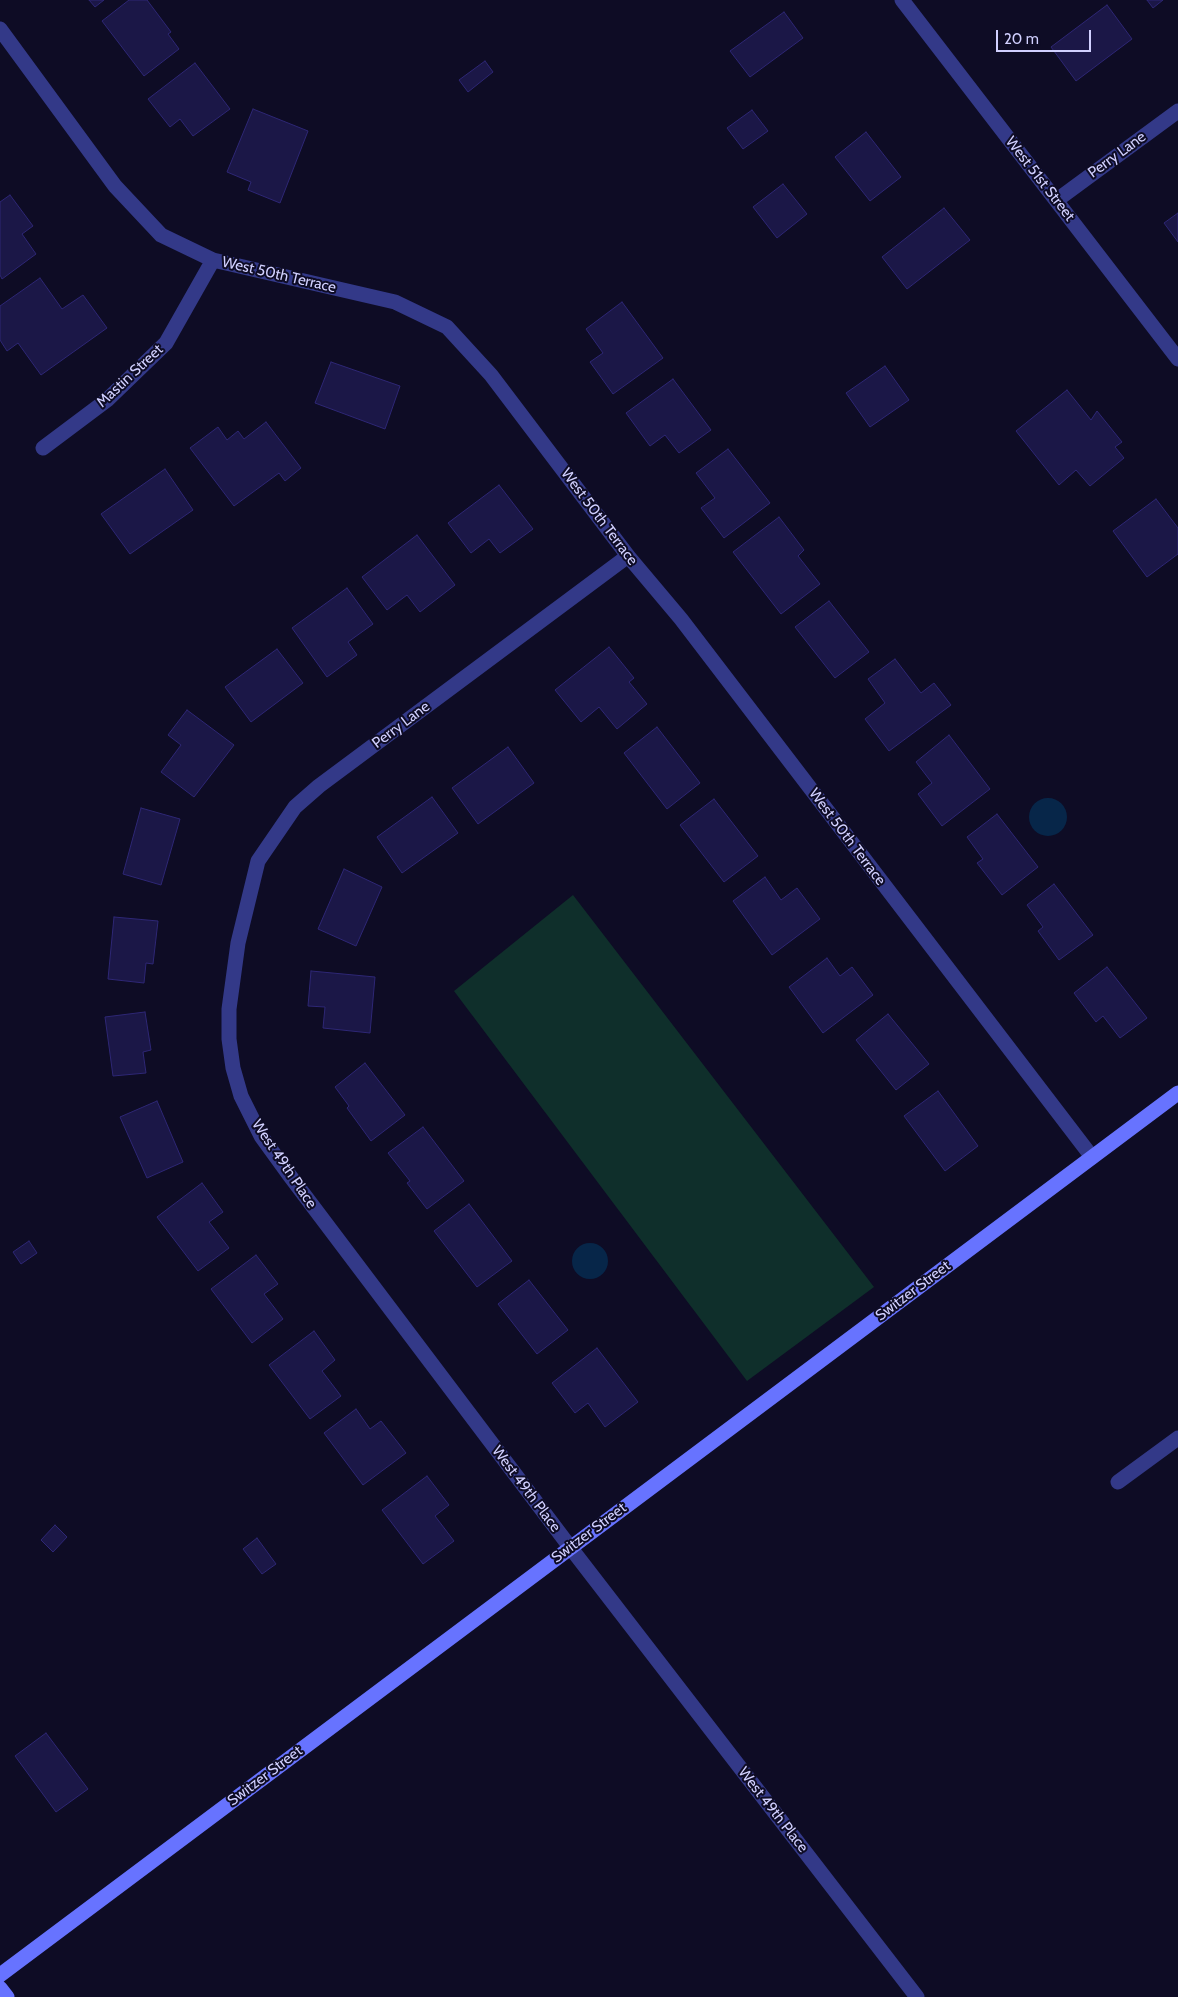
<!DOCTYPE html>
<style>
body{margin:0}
#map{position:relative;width:1178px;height:1997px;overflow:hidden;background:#0e0c25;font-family:Cabin,sans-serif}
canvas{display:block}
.scale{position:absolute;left:996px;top:30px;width:95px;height:22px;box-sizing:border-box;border:2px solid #d1d0ff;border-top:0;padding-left:6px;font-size:15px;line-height:18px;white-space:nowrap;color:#d1d0ff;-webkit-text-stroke:4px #0e0c25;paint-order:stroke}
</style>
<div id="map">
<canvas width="1178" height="1997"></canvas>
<div class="scale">20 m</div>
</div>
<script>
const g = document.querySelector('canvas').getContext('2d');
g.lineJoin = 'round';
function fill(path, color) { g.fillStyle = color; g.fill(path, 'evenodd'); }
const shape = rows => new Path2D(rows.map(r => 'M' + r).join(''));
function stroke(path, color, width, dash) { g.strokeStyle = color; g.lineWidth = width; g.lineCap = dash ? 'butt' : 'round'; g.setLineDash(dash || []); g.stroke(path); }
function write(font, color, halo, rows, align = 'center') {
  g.font = font + ' Cabin,sans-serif'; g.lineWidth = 4; g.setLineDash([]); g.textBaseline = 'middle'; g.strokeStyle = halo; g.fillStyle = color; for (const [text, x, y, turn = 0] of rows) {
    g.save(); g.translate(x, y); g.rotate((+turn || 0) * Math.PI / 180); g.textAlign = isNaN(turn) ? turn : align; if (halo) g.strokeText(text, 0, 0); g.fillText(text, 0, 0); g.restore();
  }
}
fill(shape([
 [573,895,874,1287,747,1381,454,991]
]), '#0f2f2b');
fill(shape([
 '1029 817a19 19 0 1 1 38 0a19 19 0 1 1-38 0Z',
 '572 1261a18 18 0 1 1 36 0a18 18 0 1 1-36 0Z'
]), '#072649');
const building = shape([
 [89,0,104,0,95,7,89,0],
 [129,0,147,0,171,32,168,34,179,49,144,76,102,21,129,0],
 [1147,0,1163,0,1153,8,1147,0],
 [1107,5,1132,39,1076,81,1051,47,1107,5],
 [784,12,803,38,750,77,730,51,784,12],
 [485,61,493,72,468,92,459,80,485,61],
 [195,63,230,109,193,136,180,119,170,127,148,99,195,63],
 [253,109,308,131,280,203,248,190,251,182,227,172,253,109],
 [752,110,768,131,743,149,727,128,752,110],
 [866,132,901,177,870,201,835,157,866,132],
 [783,184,807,214,777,238,753,207,783,184],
 [10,195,33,226,22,234,36,254,2,279,0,275,0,202,10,195],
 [944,208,970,240,907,289,882,257,944,208],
 [1178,213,1178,242,1164,223,1178,213],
 [40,278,62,309,83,295,107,328,41,375,18,343,7,351,0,340,0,306,40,278],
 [622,302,663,358,613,394,590,362,603,353,586,329,622,302],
 [331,362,400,386,385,429,315,403,331,362],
 [885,366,909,400,870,427,846,393,885,366],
 [673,379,711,430,679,453,665,435,650,446,626,413,673,379],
 [1067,390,1091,420,1097,411,1122,442,1115,447,1124,458,1090,486,1076,470,1059,485,1016,431,1067,390],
 [266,422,301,468,285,481,279,473,234,506,190,448,218,427,227,440,238,431,244,439,266,422],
 [728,449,770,503,724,538,701,508,715,498,696,473,728,449],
 [165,469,193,510,130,554,101,514,165,469],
 [499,485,533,529,500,553,489,539,471,553,448,523,499,485],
 [1156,499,1178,528,1178,554,1147,577,1113,531,1156,499],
 [779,517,804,550,798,556,820,584,781,614,733,552,779,517],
 [417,535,455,585,420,612,407,595,387,610,362,577,417,535],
 [347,588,373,624,348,642,357,655,327,677,292,628,347,588],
 [829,601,869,652,835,678,795,627,829,601],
 [609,647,634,678,629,682,647,704,617,729,599,707,581,722,555,690,609,647],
 [277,649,303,683,251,722,225,687,277,649],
 [895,659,921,693,934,683,951,705,889,751,865,719,885,703,868,679,895,659],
 [187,710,234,745,194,797,161,772,181,745,168,735,187,710],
 [657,727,700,783,667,809,624,753,657,727],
 [949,735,990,789,942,826,918,794,932,783,916,762,949,735],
 [508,747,534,783,478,824,452,788,508,747],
 [432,797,458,833,402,873,377,837,432,797],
 [714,799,758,856,724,882,680,825,714,799],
 [141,808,180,819,161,885,123,874,141,808],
 [997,814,1038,867,1002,895,977,863,983,859,967,837,997,814],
 [344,869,382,887,356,946,318,929,344,869],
 [765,877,781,900,797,888,820,919,772,955,733,901,765,877],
 [1054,884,1093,935,1059,960,1038,931,1043,927,1027,905,1054,884],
 [114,917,158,921,153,964,146,963,144,983,108,979,114,917],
 [827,958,840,976,852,967,873,995,823,1033,789,987,827,958],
 [1107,967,1147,1018,1120,1038,1103,1016,1096,1022,1074,993,1107,967],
 [311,971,375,977,370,1033,323,1028,325,1007,308,1006,311,971],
 [145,1012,151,1050,143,1052,146,1073,113,1076,105,1017,145,1012],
 [888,1014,929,1064,896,1090,856,1040,888,1014],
 [365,1063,405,1115,371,1141,347,1108,349,1106,335,1087,365,1063],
 [938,1091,978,1146,945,1171,904,1116,938,1091],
 [157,1101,183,1162,147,1178,120,1117,157,1101],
 [423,1127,464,1181,427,1209,407,1183,410,1181,388,1153,423,1127],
 [202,1183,223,1212,209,1222,229,1248,198,1271,157,1217,202,1183],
 [469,1204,512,1261,477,1287,434,1231,469,1204],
 [29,1241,37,1253,21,1264,13,1252,29,1241],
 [256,1255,278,1284,264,1294,283,1319,252,1343,211,1289,256,1255],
 [529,1280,568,1330,537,1354,498,1304,529,1280],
 [314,1331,335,1360,322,1371,341,1396,310,1419,269,1365,314,1331],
 [597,1348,638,1402,605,1427,588,1403,575,1413,552,1383,597,1348],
 [356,1409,370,1429,381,1421,406,1453,363,1485,324,1433,356,1409],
 [427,1476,449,1505,435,1516,454,1541,423,1564,382,1510,427,1476],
 [55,1525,67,1537,53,1552,41,1540,55,1525],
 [257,1538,276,1564,262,1574,243,1549,257,1538],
 [46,1733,88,1789,56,1812,15,1756,46,1733]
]);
fill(building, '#1b1747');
stroke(building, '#2e2775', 1);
stroke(shape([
 [902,0,1178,359],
 [0,29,115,186,161,235,213,260,395,302,447,327,491,375,628,556,681,619,1092,1157],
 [1057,200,1178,111],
 [43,448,107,400,166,343,213,260],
 [628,556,319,786,295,807,258,861,238,943,229,1009,229,1039,233,1068,241,1096,261,1136,290,1176,570,1547,917,1997],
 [1118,1482,1178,1438]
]), '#333988', 15);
stroke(shape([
 [0,1975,1178,1093],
 [0,1988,7,1997]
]), '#6773ff', 15);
write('15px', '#d1d0ff', '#0e0c25', [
 ["Perry Lane",1117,155,-36],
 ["West 51st Street",1040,179,52],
 ["West 50th Terrace",279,275,13],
 ["Mastin Street",130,376,-43],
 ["West 50th Terrace",599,517,53],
 ["Perry Lane",401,725,-37],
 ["West 50th Terrace",847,837,53],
 ["West 49th Place",284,1164,56],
 ["Switzer Street",913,1291,-37],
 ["West 49th Place",526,1489,53],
 ["Switzer Street",589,1533,-37],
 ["Switzer Street",265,1776,-37],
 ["West 49th Place",773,1810,52]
]);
</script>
